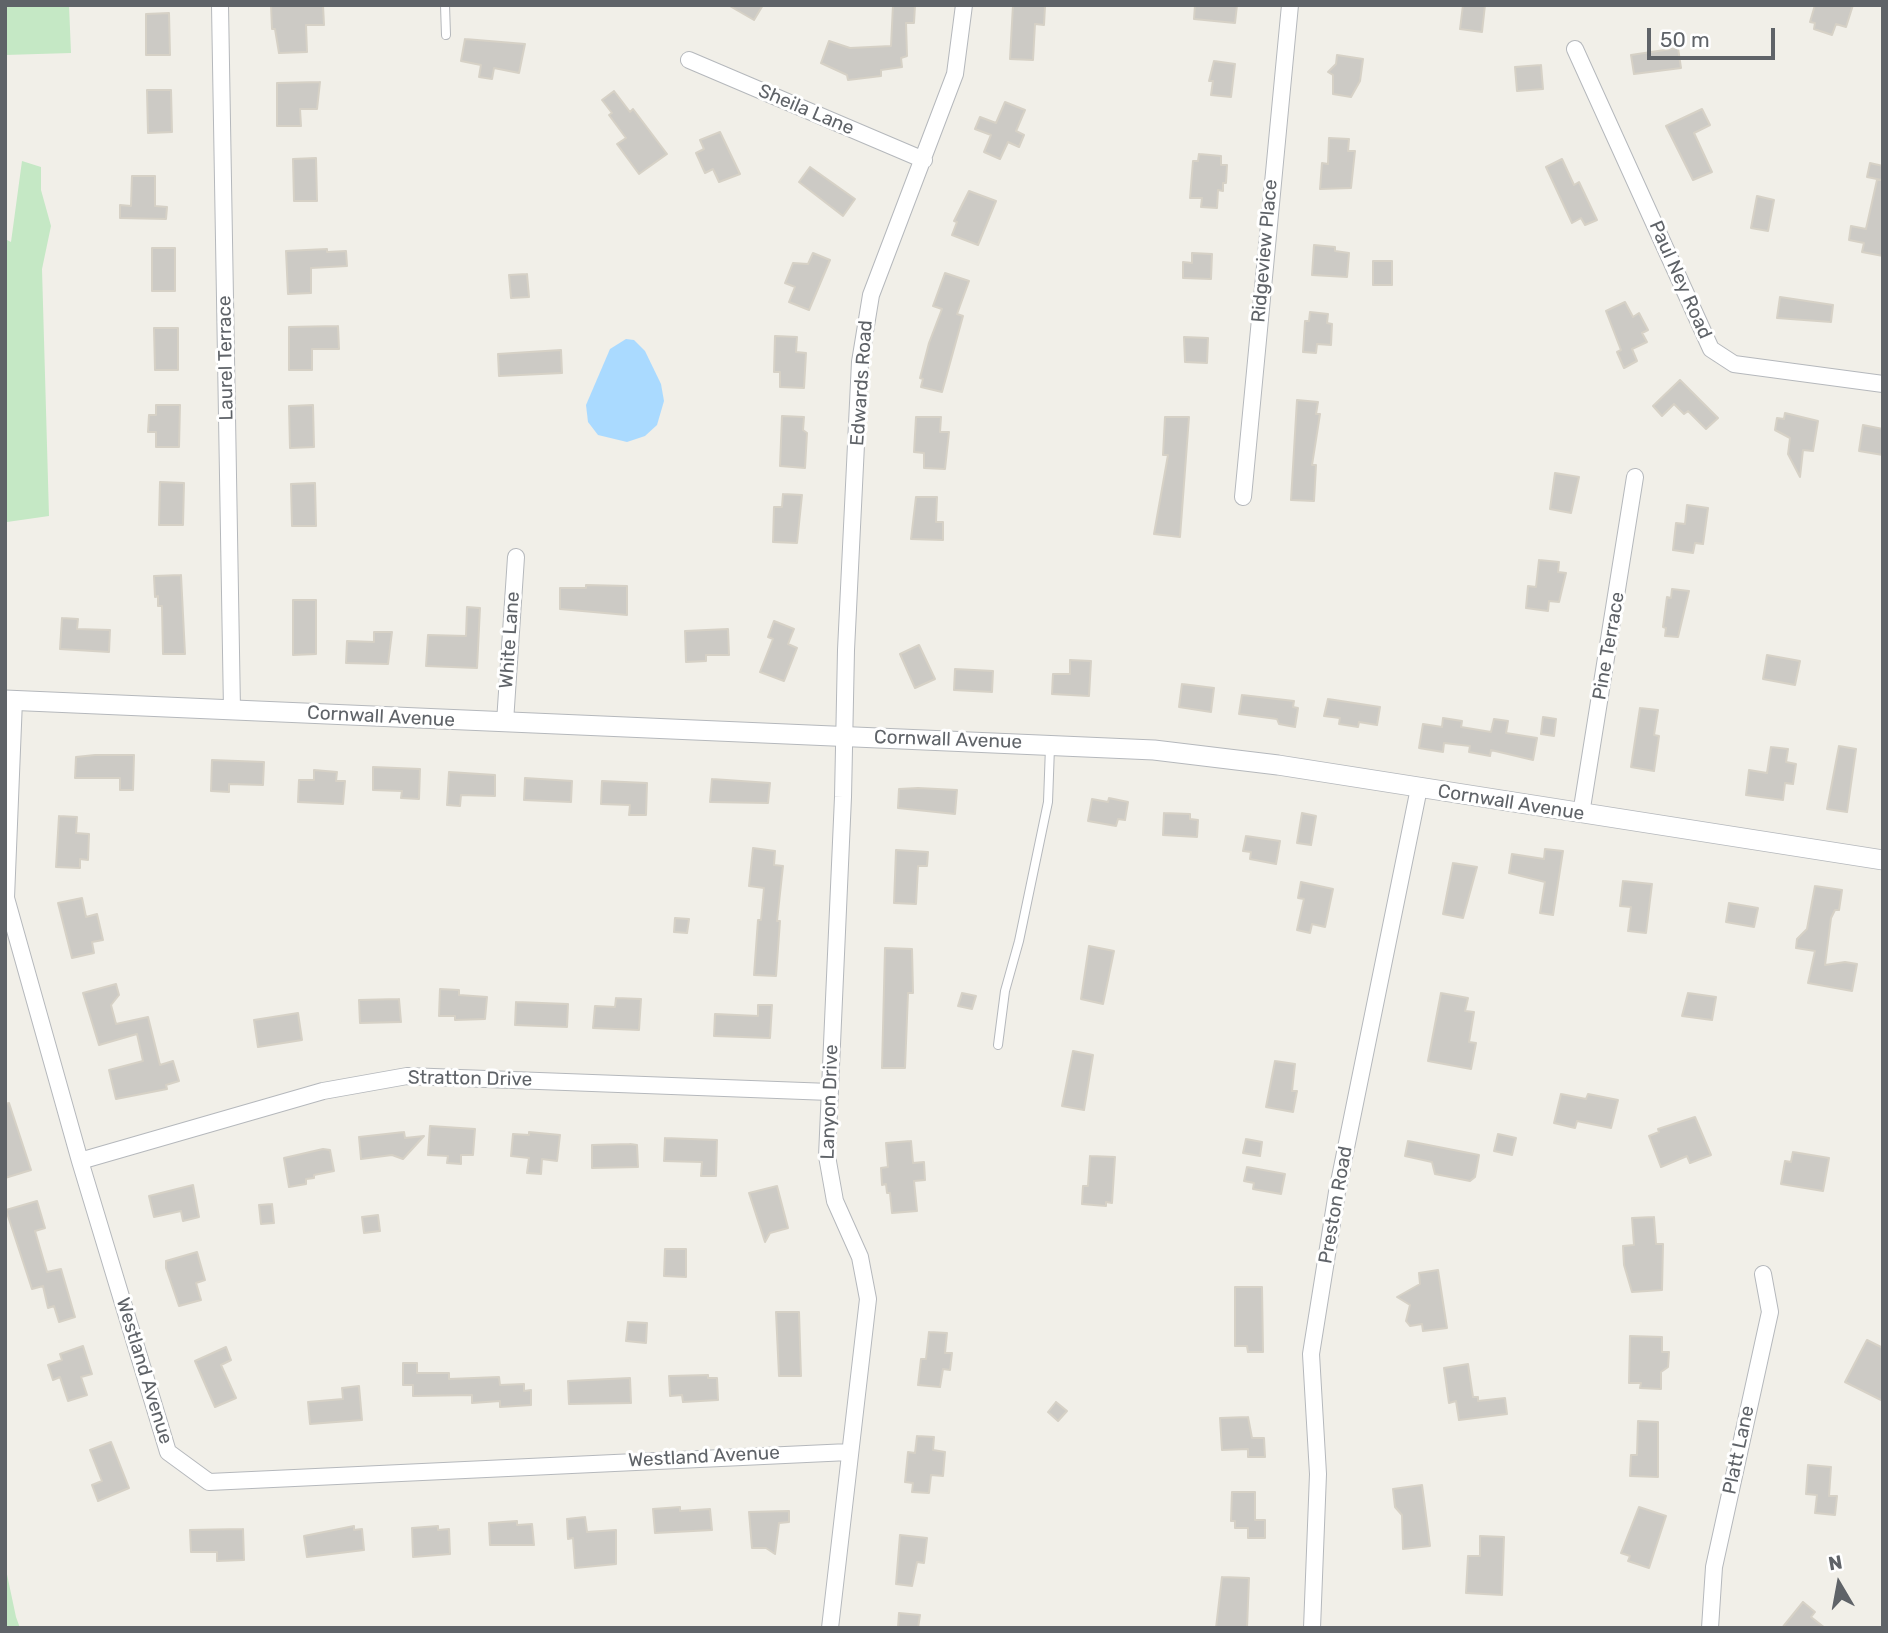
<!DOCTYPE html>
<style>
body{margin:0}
#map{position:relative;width:1888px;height:1633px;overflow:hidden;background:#f1efe8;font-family:Rubik,sans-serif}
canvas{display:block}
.frame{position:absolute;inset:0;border:7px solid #5f6368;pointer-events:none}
.north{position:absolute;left:1804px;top:1549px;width:70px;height:70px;-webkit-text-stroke:5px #fff;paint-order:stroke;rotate:350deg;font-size:19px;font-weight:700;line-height:28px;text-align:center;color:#5f6368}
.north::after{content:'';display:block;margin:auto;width:24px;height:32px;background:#5f6368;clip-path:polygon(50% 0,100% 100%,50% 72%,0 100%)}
.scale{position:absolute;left:1647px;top:28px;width:128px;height:32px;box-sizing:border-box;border:4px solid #5f6368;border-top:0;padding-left:9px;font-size:21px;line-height:24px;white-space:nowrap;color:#5f6368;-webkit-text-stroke:5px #fff;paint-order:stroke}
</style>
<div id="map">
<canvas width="1888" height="1633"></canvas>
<div class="frame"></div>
<div class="north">N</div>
<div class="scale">50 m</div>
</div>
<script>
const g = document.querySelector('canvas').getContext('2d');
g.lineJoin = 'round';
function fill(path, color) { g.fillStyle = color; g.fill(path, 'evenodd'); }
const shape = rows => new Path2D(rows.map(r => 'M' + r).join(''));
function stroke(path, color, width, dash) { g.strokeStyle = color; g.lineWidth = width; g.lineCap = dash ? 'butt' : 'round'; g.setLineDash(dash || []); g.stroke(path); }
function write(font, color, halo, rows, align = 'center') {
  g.font = font + ' Rubik,sans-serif'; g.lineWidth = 6; g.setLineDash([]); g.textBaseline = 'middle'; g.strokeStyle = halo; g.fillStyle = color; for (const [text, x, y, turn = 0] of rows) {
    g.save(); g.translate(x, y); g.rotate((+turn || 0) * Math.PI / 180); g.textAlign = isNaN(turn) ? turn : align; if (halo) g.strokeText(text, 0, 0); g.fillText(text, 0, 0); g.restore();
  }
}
fill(shape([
 [5,5,69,5,71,53,5,55],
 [22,161,41,167,41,190,51,226,42,269,49,516,7,522,5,239,11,242],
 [5,1565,16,1617,20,1628,5,1628]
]), '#c5e8c5');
fill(shape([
 [626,339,634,340,645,351,661,384,664,401,657,425,645,436,627,442,598,435,588,422,586,405,610,349]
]), '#aadaff');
const building = shape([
 [271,5,323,5,324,25,306,25,307,52,279,53,275,29,272,29,271,5],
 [728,5,763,5,754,20,728,5],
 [893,5,915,5,914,23,906,23,907,56,901,58,902,67,881,70,881,76,848,80,847,75,821,63,829,41,850,48,891,46,893,5],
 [1013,5,1045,6,1044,25,1035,24,1033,60,1010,59,1013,5],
 [1195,5,1237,5,1235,23,1194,19,1195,5],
 [1463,5,1485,5,1482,32,1460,29,1463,5],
 [1815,5,1853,5,1846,27,1836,24,1832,35,1814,29,1815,23,1810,22,1815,5],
 [169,13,170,55,146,55,146,14,169,13],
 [465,39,525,44,519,73,494,68,492,79,479,77,481,65,461,61,465,39],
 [1678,48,1681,68,1634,74,1631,55,1678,48],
 [1337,55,1363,59,1360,81,1351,97,1333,94,1333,75,1328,72,1336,64,1337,55],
 [1214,61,1235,64,1231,97,1211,95,1213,81,1209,81,1214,61],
 [1541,65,1543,89,1517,91,1515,67,1541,65],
 [320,82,317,109,300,109,301,126,277,126,277,83,320,82],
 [147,90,171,90,172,132,148,133,147,90],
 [614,91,630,112,633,109,667,154,639,174,617,144,626,138,609,115,612,113,602,100,614,91],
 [1005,102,1025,110,1016,131,1024,135,1019,147,1008,142,1000,159,984,152,991,135,975,129,980,117,996,123,1005,102],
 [1702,109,1710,125,1694,133,1712,172,1693,180,1666,126,1702,109],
 [720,132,740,174,719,182,713,169,705,173,696,153,704,149,700,140,720,132],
 [1329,138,1349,139,1348,151,1355,151,1351,188,1320,189,1322,163,1328,164,1329,138],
 [1199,154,1221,156,1221,165,1227,165,1226,183,1223,183,1223,191,1218,190,1217,208,1201,207,1202,198,1190,198,1193,161,1198,161,1199,154],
 [316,158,317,201,294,201,293,159,316,158],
 [1562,159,1574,185,1579,182,1597,220,1585,225,1581,218,1572,223,1546,167,1562,159],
 [1870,163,1883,166,1883,256,1862,252,1864,243,1849,240,1851,226,1866,229,1877,180,1882,180,1867,177,1870,163],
 [810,167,855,199,843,216,799,182,810,167],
 [132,176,155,176,155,206,167,207,166,219,120,218,120,205,131,206,132,176],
 [969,191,996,201,978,245,952,235,957,222,954,221,969,191],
 [1757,196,1774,200,1768,231,1751,228,1757,196],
 [1314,245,1335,247,1335,251,1349,253,1347,277,1312,275,1314,245],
 [152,248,175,248,175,291,152,291,152,248],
 [327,249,327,252,346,251,347,266,311,268,311,293,288,294,286,251,327,249],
 [813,253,830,260,809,310,789,302,795,287,785,283,793,263,808,264,813,253],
 [1192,253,1212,254,1211,279,1183,278,1183,262,1192,263,1192,253],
 [1373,261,1392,261,1392,285,1373,285,1373,261],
 [945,273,969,281,957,314,963,316,942,392,921,387,923,379,920,378,929,343,942,309,933,306,945,273],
 [527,274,529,297,511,298,509,275,527,274],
 [1780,297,1833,305,1831,322,1777,318,1780,297],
 [1625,302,1633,317,1639,313,1648,330,1642,333,1647,342,1632,349,1637,361,1624,368,1617,352,1621,350,1606,311,1625,302],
 [1310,312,1328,314,1327,323,1332,324,1331,345,1317,344,1316,353,1303,352,1305,321,1309,321,1310,312],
 [338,326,339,349,312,349,312,370,289,370,289,327,338,326],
 [154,328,178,328,178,370,155,370,154,328],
 [775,336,797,337,796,352,806,353,804,388,780,387,780,372,774,372,775,336],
 [1184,337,1208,338,1207,363,1185,362,1184,337],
 [561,350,562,373,499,376,498,354,561,350],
 [1680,380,1718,418,1706,429,1688,411,1684,414,1674,404,1662,416,1653,406,1680,380],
 [1297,400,1318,402,1316,414,1320,414,1312,465,1316,465,1314,501,1291,500,1297,400],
 [156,405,180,405,179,447,156,447,156,432,148,432,149,415,156,415,156,405],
 [313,405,314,447,290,448,289,406,313,405],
 [1785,413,1818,421,1813,451,1803,450,1800,477,1788,454,1790,438,1775,430,1777,418,1784,419,1785,413],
 [782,416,804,417,803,430,807,433,805,468,780,466,782,416],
 [916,417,941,417,940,432,949,432,945,469,924,468,924,453,914,452,916,417],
 [1165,417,1189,417,1180,537,1154,534,1168,455,1163,455,1165,417],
 [1863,425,1883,429,1883,455,1859,451,1863,425],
 [1555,473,1579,477,1571,513,1550,509,1555,473],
 [160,482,184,483,183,525,159,525,160,482],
 [315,483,316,526,292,526,291,484,315,483],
 [783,494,802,495,797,543,773,542,774,507,782,507,783,494],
 [916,497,937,497,936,522,943,522,943,540,911,539,916,497],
 [1687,505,1708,508,1703,544,1695,543,1693,553,1673,550,1676,523,1685,524,1687,505],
 [1539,560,1559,562,1558,572,1566,573,1559,602,1549,601,1548,611,1526,608,1528,586,1536,587,1539,560],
 [181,575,185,654,163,654,162,606,158,606,158,596,155,597,154,576,181,575],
 [586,585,627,586,627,615,560,609,560,588,586,588,586,585],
 [1672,589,1689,591,1678,637,1665,636,1666,628,1663,627,1667,597,1671,598,1672,589],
 [293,600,316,600,316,654,293,655,293,600],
 [467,607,480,608,477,668,426,666,428,635,466,636,467,607],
 [62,618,78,619,77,629,110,630,109,652,60,649,62,618],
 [774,621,794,629,788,644,797,648,784,681,760,672,773,639,768,637,774,621],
 [728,629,729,655,706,655,706,661,686,662,685,631,728,629],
 [374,632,392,632,388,664,346,663,347,641,374,642,374,632],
 [919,645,935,679,915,688,900,654,919,645],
 [1767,655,1800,661,1795,685,1763,679,1767,655],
 [1070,660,1091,661,1089,696,1052,694,1053,674,1070,674,1070,660],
 [955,669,993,671,992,692,954,690,955,669],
 [1182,684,1214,688,1211,712,1179,707,1182,684],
 [1242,695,1294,701,1293,707,1298,708,1295,727,1279,724,1277,719,1239,714,1242,695],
 [1328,699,1380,707,1377,725,1359,722,1358,727,1339,724,1340,718,1324,716,1328,699],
 [1640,708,1658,710,1654,735,1659,736,1654,771,1631,767,1640,708],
 [1543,717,1556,719,1554,736,1541,734,1543,717],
 [1443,718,1462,721,1461,727,1491,732,1494,719,1508,721,1506,733,1537,738,1533,760,1491,750,1490,756,1469,752,1470,746,1444,743,1443,752,1419,748,1423,724,1442,727,1443,718],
 [1839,746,1856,749,1847,812,1827,809,1839,746],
 [1771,747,1788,749,1786,762,1796,764,1793,784,1785,783,1783,800,1746,795,1749,770,1767,773,1771,747],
 [95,755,134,755,133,790,120,790,120,778,75,778,76,757,95,755],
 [212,760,264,762,263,785,229,784,229,792,211,791,212,760],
 [373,767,420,769,419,799,401,798,402,791,373,790,373,767],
 [314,770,337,772,336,781,345,781,343,804,298,802,299,780,314,780,314,770],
 [449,772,495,775,495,796,461,795,460,806,447,805,449,772],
 [525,778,572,781,571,802,524,800,525,778],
 [712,779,770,783,768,803,710,802,712,779],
 [602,781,647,783,646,815,629,815,630,805,601,804,602,781],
 [918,788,957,790,955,814,898,808,899,789,918,788],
 [1109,798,1128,802,1125,820,1118,819,1116,826,1088,821,1092,799,1108,802,1109,798],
 [1164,813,1190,814,1190,819,1198,820,1197,837,1163,835,1164,813],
 [1302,813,1316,816,1311,845,1297,843,1302,813],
 [59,816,77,817,76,833,89,834,88,860,80,859,80,868,56,867,59,816],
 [1246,836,1280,841,1276,864,1250,859,1251,852,1243,851,1246,836],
 [753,848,775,851,774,865,783,866,777,921,780,921,776,976,754,975,758,920,761,920,764,888,749,886,753,848],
 [1545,849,1563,851,1553,915,1540,913,1545,882,1509,873,1512,854,1544,859,1545,849],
 [896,850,928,852,927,866,918,866,916,904,894,903,896,850],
 [1453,863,1477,867,1463,918,1443,914,1453,863],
 [1623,881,1652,884,1646,933,1628,931,1631,907,1620,906,1623,881],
 [1301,882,1333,889,1325,927,1312,924,1310,933,1297,930,1304,899,1298,898,1301,882],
 [1815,886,1842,890,1839,910,1835,910,1831,918,1825,965,1845,962,1857,964,1852,991,1808,983,1815,951,1796,948,1797,939,1807,929,1815,886],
 [82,898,86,917,97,914,103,940,92,942,94,953,72,958,58,903,82,898],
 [1729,903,1758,908,1754,927,1726,922,1729,903],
 [675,918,689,919,687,933,674,932,675,918],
 [1089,946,1114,951,1103,1004,1081,999,1089,946],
 [885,948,912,949,913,993,908,993,905,1068,882,1068,885,948],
 [116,984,119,995,111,1005,116,1024,148,1017,160,1065,173,1061,179,1081,166,1085,167,1089,116,1099,109,1070,143,1061,137,1034,99,1045,83,993,116,984],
 [440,989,459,990,459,995,487,997,485,1019,455,1020,455,1016,439,1016,440,989],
 [962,993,976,996,972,1009,958,1006,962,993],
 [1441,993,1468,998,1465,1011,1474,1012,1469,1042,1476,1043,1471,1069,1428,1061,1441,993],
 [1688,993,1716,997,1712,1020,1682,1016,1688,993],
 [616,998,641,999,639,1030,593,1028,595,1006,615,1007,616,998],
 [399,999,401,1022,360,1023,359,1000,399,999],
 [516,1002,568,1004,567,1027,515,1025,516,1002],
 [758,1005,772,1005,770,1038,714,1036,715,1014,758,1016,758,1005],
 [298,1013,302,1040,258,1047,254,1020,298,1013],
 [1073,1051,1093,1055,1084,1110,1062,1106,1073,1051],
 [1275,1061,1295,1064,1292,1091,1297,1091,1293,1112,1266,1107,1275,1061],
 [1561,1094,1586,1099,1588,1094,1618,1100,1611,1128,1577,1121,1575,1128,1554,1123,1561,1094],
 [9,1103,31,1170,5,1178,5,1104,9,1103],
 [1695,1117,1711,1155,1690,1163,1687,1156,1661,1167,1649,1136,1659,1132,1658,1129,1695,1117],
 [430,1126,475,1129,473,1155,461,1155,461,1164,447,1163,448,1156,428,1155,430,1126],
 [404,1132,405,1138,424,1136,403,1159,392,1155,361,1159,359,1137,404,1132],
 [529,1132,560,1135,557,1161,542,1159,541,1174,527,1173,529,1158,511,1156,513,1134,529,1135,529,1132],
 [1498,1134,1516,1138,1512,1155,1494,1151,1498,1134],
 [665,1138,717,1140,716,1176,701,1176,702,1162,664,1161,665,1138],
 [1246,1139,1262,1142,1260,1156,1243,1153,1246,1139],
 [911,1141,913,1163,924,1162,925,1180,914,1181,917,1211,892,1213,890,1193,887,1193,886,1184,882,1185,881,1168,888,1167,886,1143,911,1141],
 [1408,1141,1479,1155,1475,1177,1470,1181,1435,1174,1432,1162,1405,1156,1408,1141],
 [630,1144,637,1145,638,1167,592,1168,592,1145,630,1144],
 [323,1149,330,1150,334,1171,314,1175,314,1178,306,1179,306,1184,289,1187,284,1158,323,1149],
 [1793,1152,1829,1158,1823,1191,1781,1184,1785,1161,1791,1162,1793,1152],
 [1090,1156,1115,1157,1112,1203,1106,1202,1106,1206,1082,1204,1083,1186,1088,1186,1090,1156],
 [1247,1167,1285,1174,1281,1194,1253,1189,1254,1183,1244,1181,1247,1167],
 [193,1185,199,1217,183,1221,181,1211,154,1217,149,1196,193,1185],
 [777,1186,788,1228,770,1233,765,1242,749,1193,777,1186],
 [37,1201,45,1228,35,1231,47,1272,61,1269,75,1317,59,1322,54,1306,48,1308,43,1286,32,1289,6,1210,37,1201],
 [272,1204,274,1223,261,1224,259,1205,272,1204],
 [378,1215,380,1231,364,1233,362,1217,378,1215],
 [1654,1217,1656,1244,1663,1244,1662,1290,1632,1292,1624,1265,1623,1246,1634,1245,1632,1218,1654,1217],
 [665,1249,686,1249,686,1277,664,1276,665,1249],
 [197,1252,205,1280,196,1283,201,1300,179,1306,166,1268,166,1261,197,1252],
 [1438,1270,1447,1328,1423,1331,1422,1324,1410,1326,1406,1321,1410,1305,1397,1297,1420,1284,1419,1273,1438,1270],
 [1235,1287,1262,1287,1263,1352,1248,1352,1247,1346,1235,1346,1235,1287],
 [776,1312,799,1312,801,1376,779,1376,776,1312],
 [628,1322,647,1323,646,1343,626,1341,628,1322],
 [929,1332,947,1333,945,1353,952,1353,950,1370,943,1369,940,1387,918,1385,921,1359,926,1359,929,1332],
 [1630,1336,1662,1337,1662,1352,1669,1352,1668,1367,1661,1372,1661,1389,1640,1388,1641,1383,1629,1383,1630,1336],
 [1867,1340,1883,1348,1883,1401,1845,1382,1867,1340],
 [83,1346,92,1374,81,1377,87,1395,68,1401,60,1377,53,1380,48,1365,62,1360,60,1354,83,1346],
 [226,1347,231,1360,221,1365,236,1398,215,1407,195,1361,226,1347],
 [403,1363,417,1363,417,1373,449,1373,449,1379,499,1377,500,1385,524,1384,524,1391,531,1390,531,1405,500,1407,500,1401,472,1403,472,1395,413,1396,413,1385,403,1385,403,1363],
 [1468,1364,1473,1397,1478,1397,1478,1401,1505,1398,1507,1414,1459,1420,1456,1401,1449,1403,1444,1368,1468,1364],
 [708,1375,708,1378,717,1378,718,1400,683,1402,682,1395,670,1396,669,1376,708,1375],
 [630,1378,631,1403,569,1404,568,1381,630,1378],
 [359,1386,362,1420,310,1424,308,1402,343,1399,342,1388,359,1386],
 [1056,1402,1067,1411,1058,1421,1048,1412,1056,1402],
 [1248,1417,1252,1438,1264,1438,1265,1457,1248,1457,1248,1449,1222,1450,1220,1418,1248,1417],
 [1638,1421,1658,1422,1658,1477,1630,1476,1631,1455,1637,1455,1638,1421],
 [917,1436,934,1437,933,1450,945,1452,943,1476,931,1475,929,1493,912,1492,913,1483,905,1482,908,1452,915,1453,917,1436],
 [111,1442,129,1488,98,1501,92,1485,102,1481,90,1450,111,1442],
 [1808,1465,1831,1467,1829,1496,1837,1496,1835,1515,1815,1513,1817,1495,1806,1494,1808,1465],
 [1422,1485,1430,1546,1403,1549,1402,1515,1395,1507,1393,1489,1422,1485],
 [1232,1492,1255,1492,1255,1520,1265,1520,1265,1538,1248,1538,1248,1528,1235,1528,1235,1521,1231,1521,1232,1492],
 [680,1507,680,1511,710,1509,712,1530,655,1533,653,1509,680,1507],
 [1639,1507,1666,1516,1649,1568,1628,1561,1630,1556,1621,1553,1639,1507],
 [789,1511,789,1522,779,1523,775,1554,766,1548,752,1548,749,1512,789,1511],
 [585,1517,587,1532,616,1530,616,1564,575,1568,573,1538,568,1539,567,1519,585,1517],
 [517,1521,517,1525,532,1524,534,1545,490,1545,489,1523,517,1521],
 [354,1526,354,1530,362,1529,364,1550,307,1557,304,1536,354,1526],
 [438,1526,438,1530,449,1529,450,1554,413,1557,412,1528,438,1526],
 [243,1529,244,1560,217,1561,217,1552,191,1552,190,1530,243,1529],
 [900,1535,927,1538,924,1563,917,1562,912,1586,896,1584,900,1535],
 [1480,1536,1504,1537,1502,1595,1466,1593,1468,1556,1480,1556,1480,1536],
 [1222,1577,1249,1578,1247,1628,1216,1628,1222,1577],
 [1803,1602,1815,1612,1811,1617,1825,1628,1782,1628,1803,1602],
 [899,1613,920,1615,918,1628,898,1628,899,1613]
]);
fill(building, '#cccac5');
stroke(building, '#d6d1c6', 2);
const service = shape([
 [445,5,446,35],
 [998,1045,1005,991,1019,941,1048,802,1050,747]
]);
const minor = shape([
 [220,5,232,710],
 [1575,49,1711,349,1734,364,1883,384],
 [689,60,924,160],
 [1243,497,1290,5],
 [14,700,6,898,80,1161,168,1452,209,1482,849,1452],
 [505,722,516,557],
 [1581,814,1635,477],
 [80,1161,323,1091,407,1076,830,1092],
 [830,1628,868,1299,860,1257,835,1201,827,1156,843,797,846,650,860,362,871,295,955,74,964,5],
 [1312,1628,1318,1474,1311,1354,1337,1192,1419,788],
 [1710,1628,1714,1567,1770,1312,1763,1274]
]);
const tertiary = shape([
 [5,700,1154,750,1278,765,1883,860]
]);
stroke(service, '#b5b8bc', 10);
stroke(minor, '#b5b8bc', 18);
stroke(tertiary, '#b5b8bc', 21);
stroke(service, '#fff', 8);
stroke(minor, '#fff', 16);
stroke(tertiary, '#fff', 19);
write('19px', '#5f6368', '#fff', [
 ["Sheila Lane",806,110,23],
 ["Ridgeview Place",1265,251,-85],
 ["Paul Ney Road",1680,280,66],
 ["Laurel Terrace",226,358,-91],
 ["Edwards Road",862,383,-86],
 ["White Lane",510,640,-86],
 ["Pine Terrace",1609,646,-80],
 ["Cornwall Avenue",381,717,3],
 ["Cornwall Avenue",948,740,2],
 ["Cornwall Avenue",1511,803,9],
 ["Stratton Drive",470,1079,1],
 ["Lanyon Drive",830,1102,-88],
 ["Preston Road",1336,1205,-80],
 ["Westland Avenue",144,1371,73],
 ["Platt Lane",1739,1450,-78],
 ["Westland Avenue",704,1457,-3]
]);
</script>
